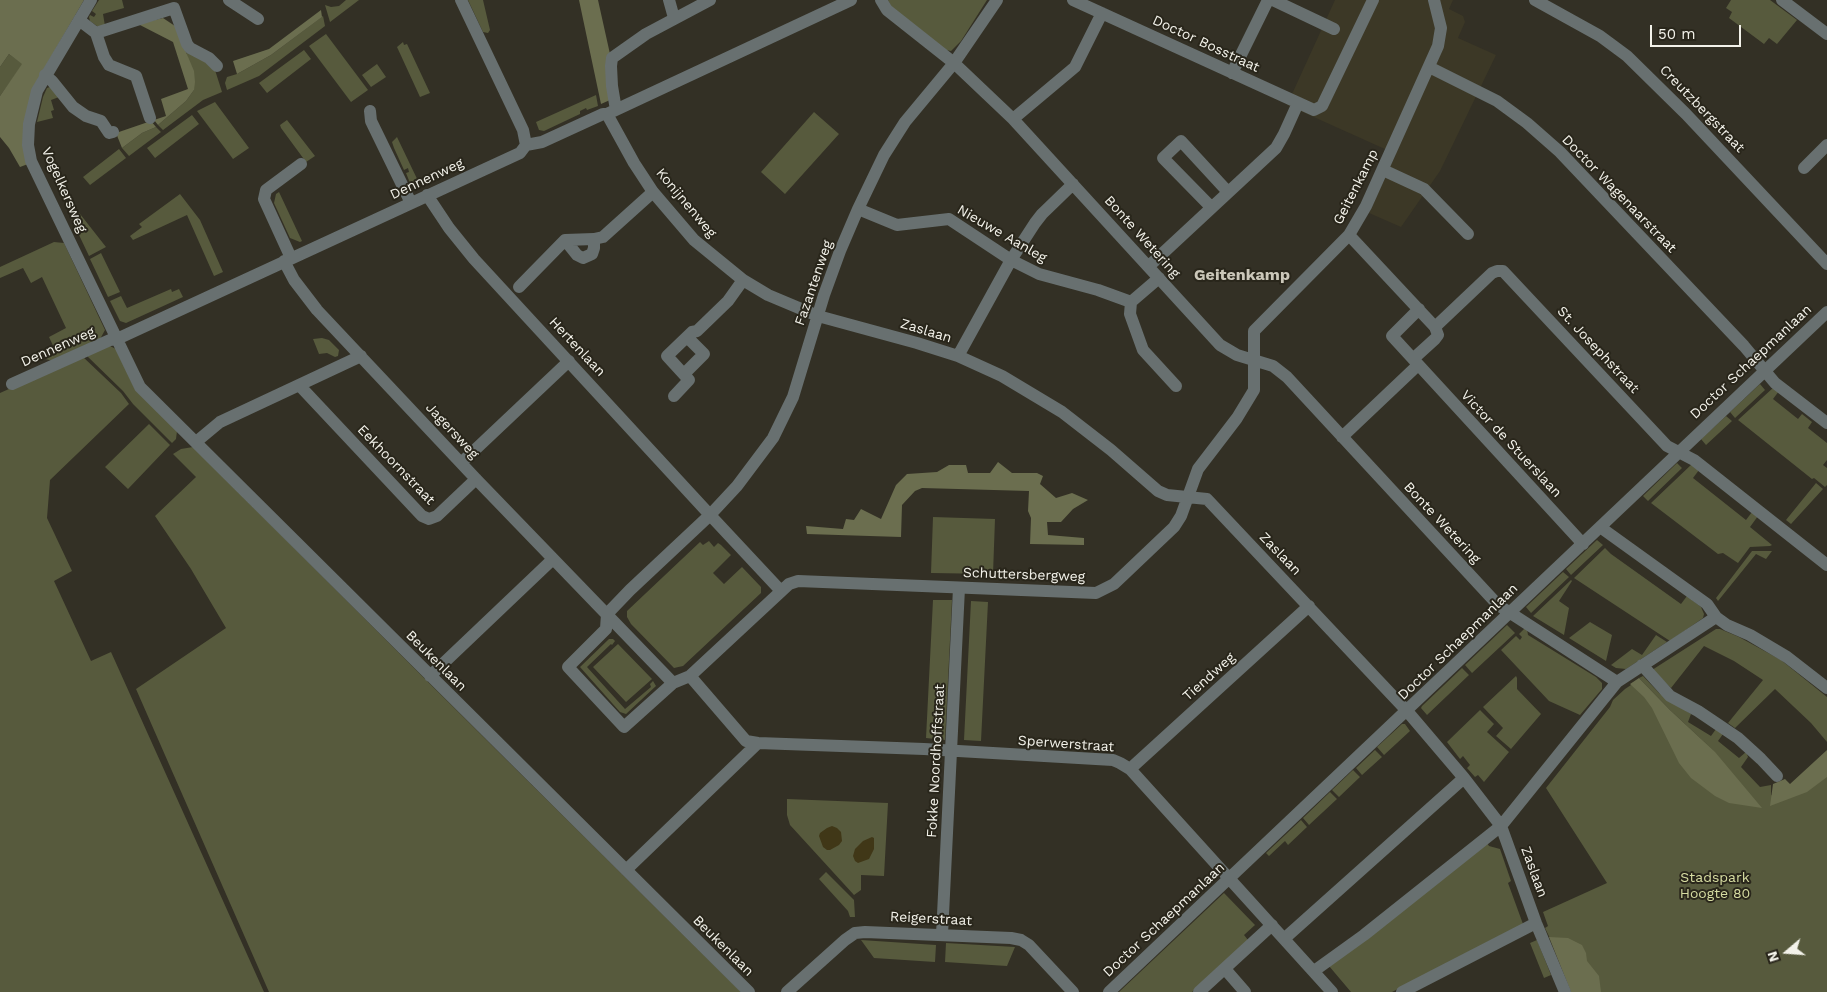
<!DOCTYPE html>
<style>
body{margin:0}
#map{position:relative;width:1827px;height:992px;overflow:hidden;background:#333025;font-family:"Work Sans",sans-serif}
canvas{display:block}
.north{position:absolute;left:1762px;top:927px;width:50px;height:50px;-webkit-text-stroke:4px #29261b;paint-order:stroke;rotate:252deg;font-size:14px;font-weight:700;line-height:20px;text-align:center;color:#f3f2ea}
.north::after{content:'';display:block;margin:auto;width:18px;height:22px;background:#f3f2ea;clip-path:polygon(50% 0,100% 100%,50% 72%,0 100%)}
.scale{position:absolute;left:1650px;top:25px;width:91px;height:22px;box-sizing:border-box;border:2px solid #f3f2ea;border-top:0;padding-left:6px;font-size:15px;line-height:18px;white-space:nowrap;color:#f3f2ea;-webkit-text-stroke:4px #29261b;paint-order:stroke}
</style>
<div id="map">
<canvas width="1827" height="992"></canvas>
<div class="north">N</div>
<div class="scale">50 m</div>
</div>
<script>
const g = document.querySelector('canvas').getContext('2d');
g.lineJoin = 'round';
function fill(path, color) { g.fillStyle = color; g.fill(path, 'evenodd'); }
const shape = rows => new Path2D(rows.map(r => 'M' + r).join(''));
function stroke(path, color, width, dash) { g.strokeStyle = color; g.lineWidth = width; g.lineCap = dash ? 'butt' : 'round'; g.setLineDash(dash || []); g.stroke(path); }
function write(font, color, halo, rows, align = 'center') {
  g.font = font + ' "Work Sans",sans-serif'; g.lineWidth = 4; g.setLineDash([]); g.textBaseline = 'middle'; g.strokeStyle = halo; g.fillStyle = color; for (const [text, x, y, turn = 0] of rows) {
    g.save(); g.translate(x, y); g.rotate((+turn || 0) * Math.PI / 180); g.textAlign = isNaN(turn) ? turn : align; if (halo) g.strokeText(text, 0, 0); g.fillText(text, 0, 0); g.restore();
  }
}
fill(shape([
 [1335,0,1453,0,1449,9,1463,16,1465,22,1458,38,1496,55,1440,171,1401,227,1369,213,1396,154,1287,105]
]), '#3c3826');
fill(shape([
 [99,0,122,0,124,8,103,14,105,26,97,26,90,21,89,17,90,15,94,17,96,14,92,11],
 [346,0,359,0,330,22,325,5,331,7,339,6],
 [468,0,483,0,490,30,488,33,483,32],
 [888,0,987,0,961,41,951,51,941,49,894,12],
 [1731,0,1770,0,1797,20,1777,44,1769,38,1764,44,1729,18,1732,12,1726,8],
 [323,16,325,26,259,76,227,90,225,83,227,77,237,74,271,55],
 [326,34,368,90,351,102,309,46],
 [403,42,404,45,407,44,430,93,420,97,397,47],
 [186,50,208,61,215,70,222,92,203,100,163,130,158,125,186,101,194,90],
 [304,50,311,59,267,93,259,83],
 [9,54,23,64,0,96,0,67],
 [377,64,386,77,371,87,362,75],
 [50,87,59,97,51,100,54,110,51,111,53,118,37,122,43,97,47,88],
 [596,95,598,106,587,110,586,108,580,111,580,114,544,131,539,130,536,122],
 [215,102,249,148,233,159,197,111],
 [814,112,839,134,785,194,761,172],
 [192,115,199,124,155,158,147,148],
 [287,120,315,156,306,162,281,128,280,125],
 [156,127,161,132,129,156,122,148,142,133],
 [397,137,420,185,418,186,410,183,406,173,409,172,408,168,404,170,394,148,392,142],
 [119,149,126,158,90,185,83,177],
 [279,192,302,241,300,242,290,238,274,203,276,194],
 [180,194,200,220,223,272,214,276,187,215,133,240,130,236,142,227,139,224],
 [73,205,106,247,89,256,70,216],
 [54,242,64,243,105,330,99,341,54,361,45,359,57,354,49,337,66,328,42,277,31,283,23,268,0,278,0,267],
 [101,253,120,292,108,297,90,259],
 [171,289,172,292,179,289,183,297,126,323,120,321,110,301,121,296,127,308],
 [322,338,329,340,339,350,338,356,335,357,327,353,319,354,313,339],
 [110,346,116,349,135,389,177,431,176,439,172,443,133,404,123,391,86,355],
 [82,356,121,393,129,404,50,480,47,518,72,571,54,581,91,661,111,652,264,992,0,992,0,393],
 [1760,384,1765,390,1735,418,1730,412],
 [1774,387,1779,391,1773,399,1798,419,1802,414,1812,422,1808,428,1827,443,1827,460,1823,465,1827,468,1827,485,1825,487,1814,478,1812,479,1738,420],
 [1726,416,1732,421,1706,445,1701,439],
 [149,424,170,445,128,489,105,467],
 [193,447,435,689,741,992,269,992,136,689,226,628,191,569,155,516,196,477,173,454,181,449],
 [1677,463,1682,468,1648,501,1643,496],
 [1692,464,1699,470,1693,478,1746,520,1752,512,1758,516,1750,527,1772,545,1770,546,1750,547,1738,563,1723,553,1718,554,1651,503],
 [1816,483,1823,489,1791,524,1786,520],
 [933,517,995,519,993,574,931,573],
 [1597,540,1603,545,1571,575,1566,569],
 [709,541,714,547,718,543,721,545,731,555,713,573,724,584,742,567,761,587,761,593,683,666,674,668,631,624,627,617,627,611,700,542,703,545],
 [1605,548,1611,554,1681,604,1687,596,1701,607,1704,614,1703,618,1670,641,1574,578],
 [1752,551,1772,551,1766,559,1756,554,1718,601,1716,598],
 [1563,572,1569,577,1531,613,1526,607,1527,606],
 [1571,580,1572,581,1559,601,1569,608,1564,635,1533,616],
 [933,600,952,600,945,740,926,738],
 [971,601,988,602,981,741,964,740],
 [1590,622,1612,635,1606,661,1569,638],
 [1507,625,1515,633,1472,673,1465,665],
 [1525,628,1527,629,1528,635,1596,677,1602,683,1602,689,1580,715,1549,701,1501,650,1516,636,1520,640,1522,637,1519,634],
 [1716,629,1720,629,1739,637,1781,660,1827,697,1827,742,1811,723,1775,689,1735,728,1728,723,1763,680,1734,661,1704,646,1671,688,1652,670],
 [1656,635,1667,642,1626,669,1616,668,1611,665,1632,649,1642,655],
 [609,639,613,639,615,641,612,645,611,644,587,667,625,709,651,687,650,684,653,681,656,686,626,714,620,712,580,667],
 [618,644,652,679,626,702,593,667],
 [1462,668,1469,675,1427,715,1421,708,1422,706],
 [1516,676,1517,678,1517,689,1541,714,1511,749,1496,736,1503,728,1483,707],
 [1643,676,1659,693,1691,714,1688,722,1711,736,1716,729,1723,734,1718,741,1739,758,1746,752,1748,757,1741,767,1760,787,1771,785,1771,795,1777,798,1827,752,1827,992,1576,992,1545,928,1548,926,1543,912,1607,883,1546,788,1610,707,1613,700,1625,689,1637,681,1715,752,1670,710,1639,678],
 [1480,710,1494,724,1487,732,1509,752,1484,782,1478,775,1475,777,1467,768,1470,765,1463,756,1460,759,1447,742],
 [1402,724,1405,724,1410,731,1384,755,1377,747],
 [1375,750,1382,757,1362,775,1356,768],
 [1353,770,1360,777,1339,797,1332,790],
 [1330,792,1337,799,1309,825,1303,818],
 [787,799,888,803,884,876,861,875,861,890,854,895,790,825,787,815],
 [1301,820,1307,827,1288,845,1285,841,1269,856,1266,853],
 [1487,843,1489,846,1500,849,1511,881,1508,883,1523,924,1392,992,1351,992,1329,966],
 [826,872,854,900,855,917,850,917,848,911,819,879],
 [1224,893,1255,925,1244,935,1248,940,1192,992,1119,992],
 [861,940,936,945,935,962,874,958],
 [1537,940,1551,975,1544,978,1530,943],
 [946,943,1015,947,1007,966,945,962]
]), '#575a3d');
fill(shape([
 [0,0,84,0,33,88,28,164,20,167,9,148,0,137,0,96,22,64,9,54,0,67],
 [579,0,598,0,610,54,610,100,601,104],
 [321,10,322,17,271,55,237,74,233,61,269,49],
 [163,18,175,26,194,71,195,82,194,90,186,101,158,125,154,120,166,116,161,99,188,89,173,42,138,24],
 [151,121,156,127,142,133,122,148,116,133],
 [998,462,1012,473,1037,473,1043,476,1040,484,1056,498,1072,493,1088,500,1073,509,1061,522,1047,522,1048,535,1084,538,1084,545,1030,544,1031,518,1028,511,1029,491,922,488,915,491,902,505,901,537,807,534,806,526,843,529,846,519,854,520,861,509,881,519,896,485,907,474,937,472,949,465,966,465,968,473,990,473],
 [1639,678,1670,710,1715,752,1762,808,1729,803,1715,796,1691,778,1679,763,1652,708,1644,697,1630,684],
 [1827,750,1827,777,1807,792,1770,806,1773,784,1785,779,1790,784],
 [1549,937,1568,938,1582,945,1586,953,1587,961,1599,976,1601,992,1571,992]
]), '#6b6e4f');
fill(shape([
 [832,826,837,828,841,832,842,841,839,845,830,850,827,850,823,847,819,836,820,833,827,828],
 [872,837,874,838,874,849,869,859,858,863,855,861,853,856,855,849,863,841]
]), '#403717');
stroke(shape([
 [91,0,37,91,29,124,28,145,31,161,140,387,749,992],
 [229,0,258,19],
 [461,0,523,130,526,145],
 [669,0,674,18],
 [881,0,887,10,954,63,1013,119,1220,345,1237,355,1273,366,1287,377,1498,605,1617,682],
 [1073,0,1314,110,1322,106,1373,0],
 [1273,0,1334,29],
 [1535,0,1600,36,1627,56,1686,114,1827,264],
 [1782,0,1827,34],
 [79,20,96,33,104,57,109,65,136,76,150,118],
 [96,33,174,8,187,44,190,48,209,58,217,66],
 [1429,67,1497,101,1527,123,1560,152,1744,346,1775,383,1827,423],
 [1232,73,1268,0],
 [45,75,52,81,73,107,86,116,101,121,109,133,113,132],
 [616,110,612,86,611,66,612,58,646,34,710,0],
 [370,111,371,121,411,203],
 [607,114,634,163,653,192,694,240,743,280,768,295,818,316,917,343,958,356,1002,376,1062,412,1111,450,1158,491,1167,495,1207,499,1407,711,1464,778,1501,826,1536,923,1565,992],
 [1013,119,1075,67,1102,13],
 [1804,168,1827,145],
 [1383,170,1424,189,1468,234],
 [427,195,449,228,474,259,710,515,737,486,773,438,793,397,824,295,840,251,858,209,884,155,905,122,954,63,997,0],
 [1211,207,1163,158,1181,141,1228,192],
 [858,209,897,225,949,219,1011,260,1039,274,1098,290,1131,302],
 [1349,235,1435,327],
 [565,240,577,255,583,258,592,254,594,248,594,239],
 [291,258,264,199,266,190,301,164],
 [284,261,294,280,317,310,476,479,673,683],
 [1149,266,1276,148,1284,134,1298,103],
 [1159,278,1131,302,1130,314,1143,350,1176,386],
 [519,287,565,240,594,239,603,237,653,192],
 [1419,309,1392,336,1583,544],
 [958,356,1011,260,1035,223,1042,214,1073,184],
 [1413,359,1435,339,1438,335,1435,327,1492,273,1497,271,1503,271,1667,446,1694,460,1827,565],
 [684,374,704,354,687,337],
 [12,384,110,340,117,339,520,153,526,145,542,142,603,114,607,114,851,0],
 [299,385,422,516,429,519,437,516,476,479],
 [674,396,689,380,667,356,692,332,697,331,728,301,743,280],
 [1342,437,1418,365],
 [196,442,220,422,361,356],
 [461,463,569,361],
 [1600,527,1707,604,1716,617,1727,625,1750,635,1787,657,1827,688],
 [781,591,710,515,630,590,607,614,606,629,568,667,624,727,673,683,690,676,789,584,798,581,1096,593,1114,584,1174,527,1181,516,1198,469,1237,418,1254,390,1254,331,1349,235,1366,206,1438,46,1441,28,1434,0],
 [1642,665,1670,696,1698,711,1738,738,1761,759,1777,776],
 [430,676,553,559],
 [690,676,746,741,758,743,924,749,1113,760,1120,763,1130,769,1332,992],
 [1130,769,1309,606],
 [626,870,758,743],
 [942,935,959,588],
 [1285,938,1464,778],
 [1225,969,1245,992],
 [1314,971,1364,935,1501,826,1617,682,1716,617],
 [787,992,845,940,855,933,865,932,1011,938,1021,940,1029,945,1073,992],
 [1109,992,1827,312],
 [1199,992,1272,925],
 [1402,992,1536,923]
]), '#687070', 12);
write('14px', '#f3f2ea', '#29261b', [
 ["Doctor Bosstraat",1206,44,25],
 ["Creutzbergstraat",1702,109,46],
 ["Dennenweg",427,179,-25],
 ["Geitenkamp",1356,187,-63],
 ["Vogelkersweg",64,190,66],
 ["Doctor Wagenaarstraat",1619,194,46],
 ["Konijnenweg",686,203,50],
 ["Nieuwe Aanleg",1002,234,30],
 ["Bonte Wetering",1142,237,48],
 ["Fazantenweg",814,283,-71],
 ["Zaslaan",926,331,17],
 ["Dennenweg",58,347,-24],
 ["Hertenlaan",577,347,47],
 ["St. Josephstraat",1598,350,47],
 ["Doctor Schaepmanlaan",1751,362,-43],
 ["Jagersweg",452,431,47],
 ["Victor de Stuerslaan",1511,444,47],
 ["Eekhoornstraat",396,465,46],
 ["Bonte Wetering",1442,523,47],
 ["Zaslaan",1280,554,46],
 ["Schuttersbergweg",1024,575,2],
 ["Doctor Schaepmanlaan",1458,642,-44],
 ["Beukenlaan",436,661,45],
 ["Tiendweg",1209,677,-42],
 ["Sperwerstraat",1066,744,4],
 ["Fokke Noordhoffstraat",936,761,-87],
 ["Zaslaan",1534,872,70],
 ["Reigerstraat",931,919,3],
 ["Doctor Schaepmanlaan",1164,920,-43],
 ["Beukenlaan",723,946,45]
]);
write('14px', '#d7dda2', '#29261b', [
 ["Stadspark",1715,878],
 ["Hoogte 80",1715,894]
]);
write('bold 16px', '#cbc7b9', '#29261b', [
 ["Geitenkamp",1242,275]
]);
</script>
